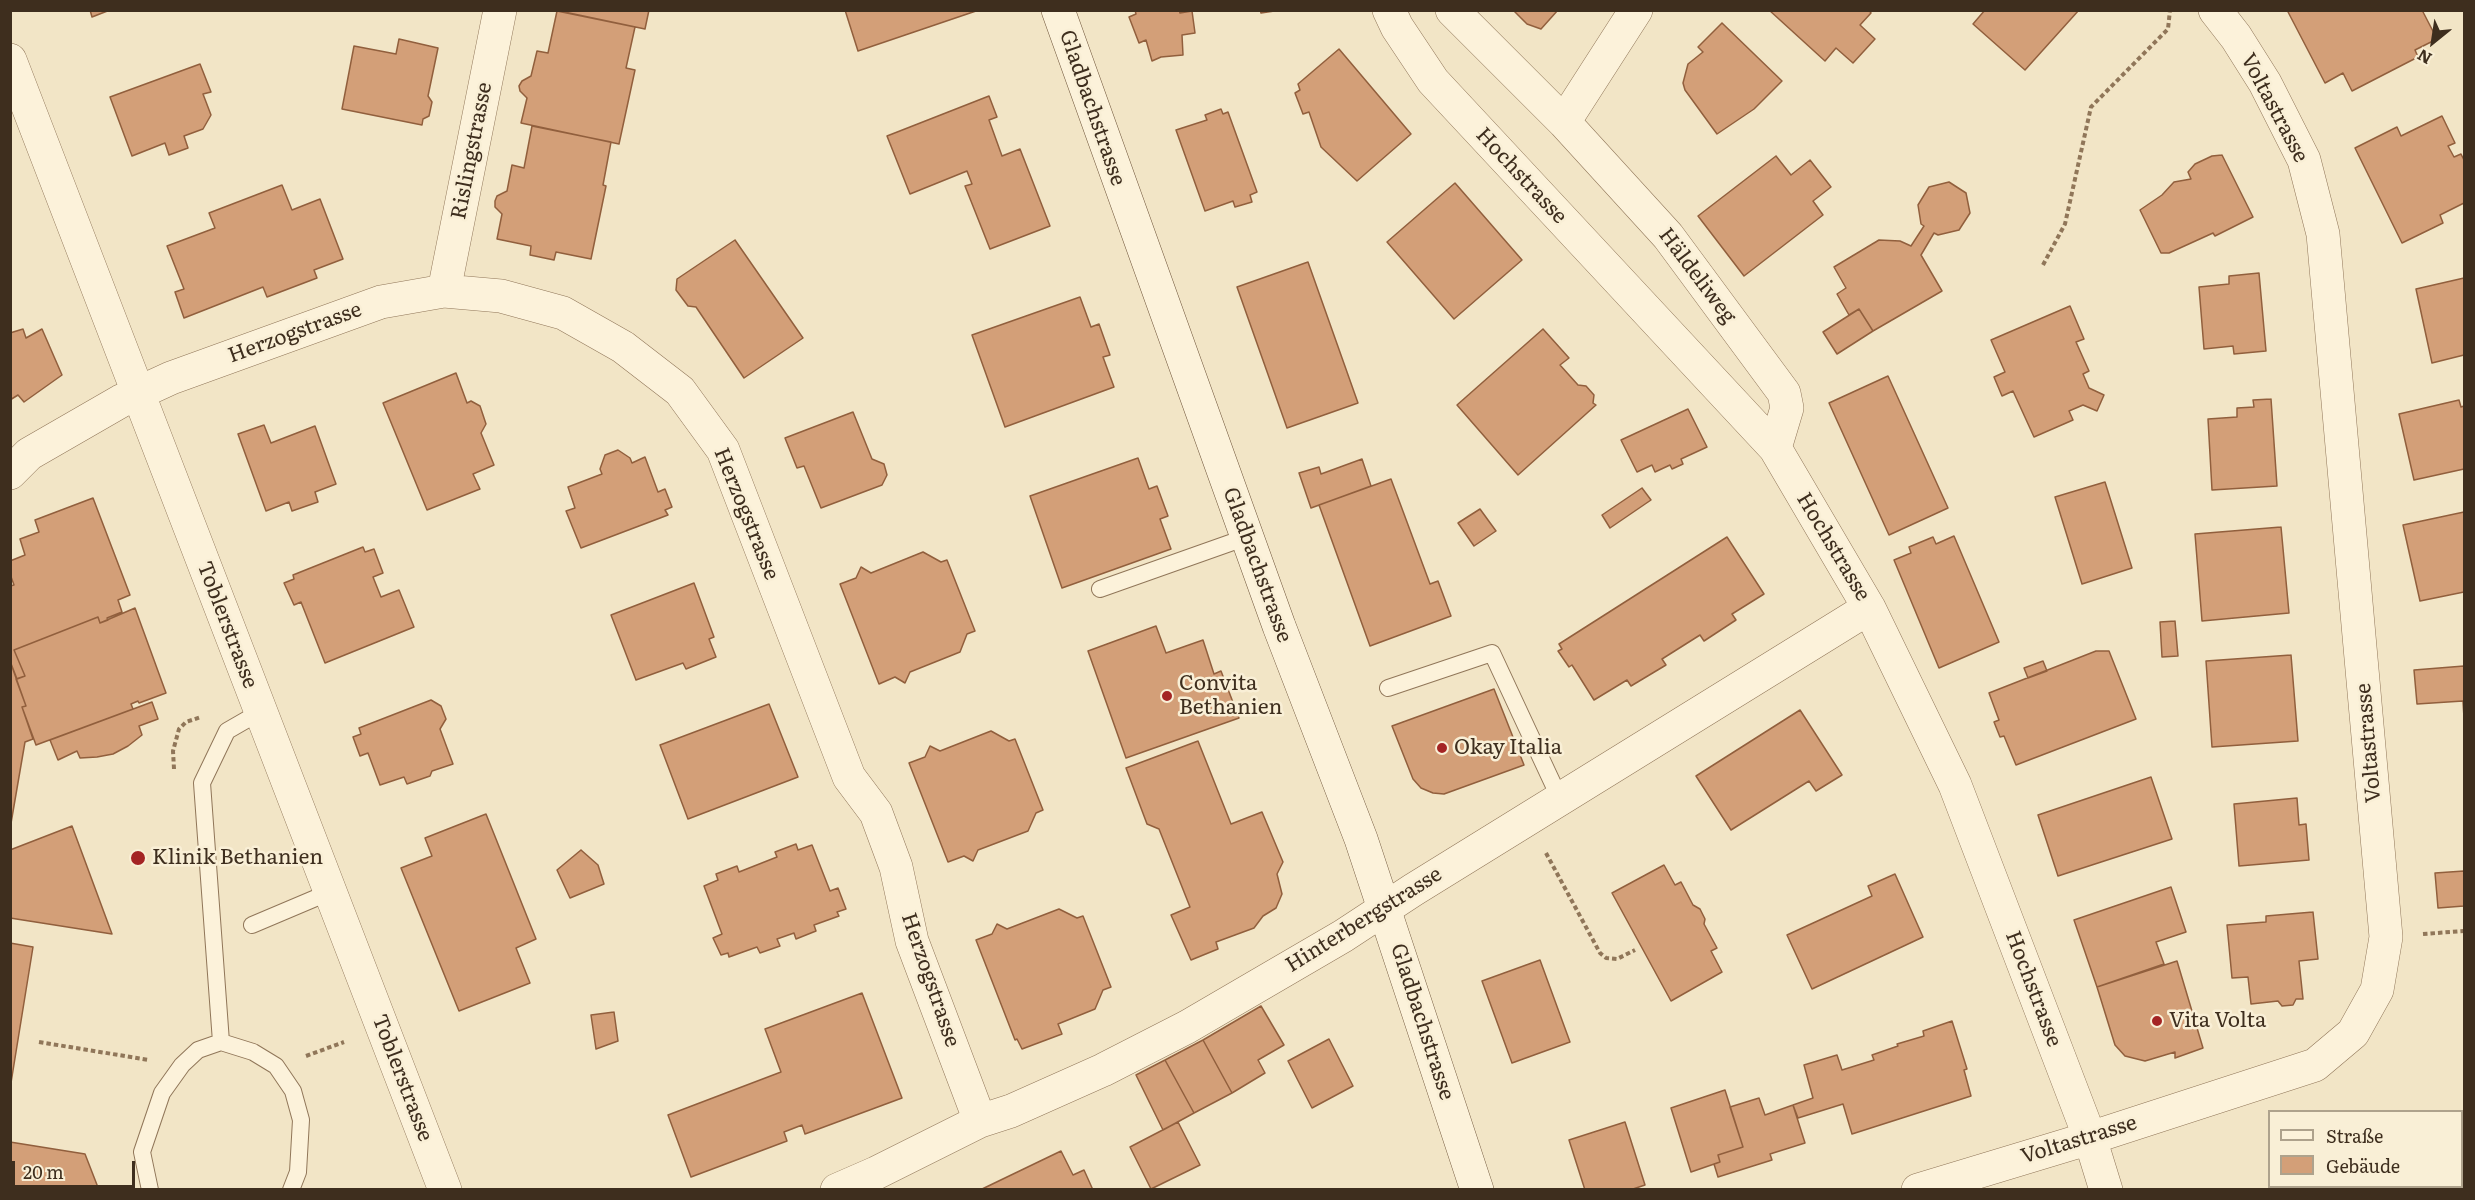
<!DOCTYPE html>
<meta charset="utf-8">
<style>
body{margin:0}
#map{position:relative;width:2475px;height:1200px;overflow:hidden;background:#f2e5c6;font-family:Literata,serif}
canvas{display:block}
.frame{position:absolute;inset:0;border:12px solid #3e2e1e;pointer-events:none}
.legend{position:absolute;left:2268px;top:1110px;width:195px;height:78px;box-sizing:border-box;background:#f9efd6;border:2px solid #aea28c;margin:0;padding:8px 10px;list-style:none;font-size:18px;color:#3e2e1e}
.legend li{display:flex;align-items:center;gap:12px;height:30px}
.legend b{width:30px;border:2px solid #aea28c}
.north{position:absolute;left:2403px;top:12px;width:60px;height:60px;-webkit-text-stroke:4px #f9efd6;paint-order:stroke;rotate:210deg;font-size:16px;font-weight:700;line-height:24px;text-align:center;color:#3e2e1e}
.north::after{content:'';display:block;margin:auto;width:21px;height:27px;background:#3e2e1e;clip-path:polygon(50% 0,100% 100%,50% 72%,0 100%)}
.scale{position:absolute;left:12px;top:1161px;width:123px;height:27px;box-sizing:border-box;border:3px solid #3e2e1e;border-top:0;padding-left:8px;font-size:18px;line-height:21px;white-space:nowrap;color:#3e2e1e;-webkit-text-stroke:4px #f9efd6;paint-order:stroke}
</style>
<div id="map">
<canvas width="2475" height="1200"></canvas>
<div class="frame"></div>
<ul class="legend">
<li><b style="height:8px;background:#fcf2da"></b>Straße</li>
<li><b style="height:16px;background:#d39f78"></b>Gebäude</li>
</ul>
<div class="north">N</div>
<div class="scale">20 m</div>
</div>
<script>
const g = document.querySelector('canvas').getContext('2d');
g.lineJoin = 'round';
function fill(path, color) { g.fillStyle = color; g.fill(path, 'evenodd'); }
const shape = rows => new Path2D(rows.map(r => 'M' + r).join(''));
function stroke(path, color, width, dash) { g.strokeStyle = color; g.lineWidth = width; g.lineCap = dash ? 'butt' : 'round'; g.setLineDash(dash || []); g.stroke(path); }
function write(font, color, halo, rows, align = 'center') {
  g.font = font + ' Literata,serif'; g.lineWidth = 5; g.setLineDash([]); g.textBaseline = 'middle'; g.strokeStyle = halo; g.fillStyle = color; for (const [text, x, y, turn = 0] of rows) {
    g.save(); g.translate(x, y); g.rotate((+turn || 0) * Math.PI / 180); g.textAlign = isNaN(turn) ? turn : align; if (halo) g.strokeText(text, 0, 0); g.fillText(text, 0, 0); g.restore();
  }
}
const building = shape([
 [90,10,110,10,92,17,90,10],
 [555,10,649,10,645,29,555,10],
 [845,10,975,10,976,11,858,51,845,10],
 [1135,10,1179,10,1180,13,1192,11,1195,33,1182,35,1183,55,1161,57,1152,61,1146,40,1139,43,1129,17,1136,14,1135,10],
 [1260,10,1281,10,1261,13,1260,10],
 [1513,10,1558,10,1541,29,1527,24,1513,10],
 [1769,10,1869,10,1871,13,1860,25,1875,39,1853,63,1836,48,1825,61,1769,10],
 [1985,10,2079,10,2025,70,1973,24,1985,10],
 [2287,10,2422,10,2437,39,2415,50,2418,57,2352,91,2343,73,2325,83,2287,10],
 [557,11,635,27,626,68,635,70,619,144,521,123,527,98,520,91,519,86,522,81,531,76,537,51,548,53,557,11],
 [1722,23,1782,81,1754,109,1717,134,1685,90,1683,83,1688,64,1703,52,1698,47,1722,23],
 [399,39,438,48,428,96,432,102,429,116,423,119,422,125,342,109,354,46,396,54,399,39],
 [1339,49,1411,134,1357,181,1321,147,1309,112,1303,114,1295,93,1300,90,1298,84,1339,49],
 [200,64,211,92,203,94,211,115,203,129,184,136,188,148,169,155,165,143,132,156,110,97,200,64],
 [989,96,997,117,989,120,1002,156,1020,149,1050,226,990,249,965,186,972,184,967,171,910,194,887,136,989,96],
 [1221,109,1223,114,1228,112,1257,192,1250,195,1252,202,1235,207,1233,201,1205,211,1176,130,1207,120,1205,115,1221,109],
 [2442,116,2455,143,2448,146,2454,157,2461,154,2464,160,2464,203,2440,215,2443,223,2402,243,2355,148,2397,127,2401,136,2442,116],
 [532,126,611,142,603,185,606,186,591,259,556,252,554,260,530,255,531,246,497,239,502,214,495,207,495,201,497,196,507,191,512,165,524,168,532,126],
 [2222,155,2253,217,2215,236,2213,233,2169,253,2161,253,2140,210,2162,195,2174,182,2191,179,2188,172,2195,164,2212,156,2222,155],
 [1776,156,1791,175,1810,160,1831,187,1813,201,1823,215,1744,276,1698,216,1776,156],
 [1949,182,1966,193,1970,213,1959,230,1938,235,1934,233,1921,255,1942,291,1873,331,1859,309,1849,315,1837,294,1846,288,1834,267,1879,240,1900,241,1911,246,1924,226,1921,224,1918,205,1929,187,1949,182],
 [1455,183,1522,260,1454,319,1387,242,1455,183],
 [282,185,292,210,320,199,343,259,314,270,317,278,267,297,263,287,184,318,175,292,184,289,167,246,215,228,209,213,282,185],
 [735,240,803,338,744,378,696,307,688,306,676,290,677,279,735,240],
 [1308,262,1358,403,1287,428,1237,287,1308,262],
 [2259,273,2266,351,2234,354,2233,346,2204,349,2199,287,2229,284,2229,276,2259,273],
 [2464,278,2464,355,2432,363,2416,289,2464,278],
 [1080,297,1091,327,1099,324,1110,355,1103,357,1114,387,1005,427,972,335,1080,297],
 [2070,306,2084,339,2076,342,2089,371,2083,374,2089,388,2104,395,2097,411,2083,405,2069,411,2073,420,2034,437,2013,391,2002,396,1994,377,2005,372,1991,340,2070,306],
 [1859,309,1873,331,1837,354,1823,332,1859,309],
 [23,329,26,338,42,329,62,375,24,402,18,395,10,400,10,333,23,329],
 [1543,329,1569,358,1560,365,1578,385,1586,386,1594,395,1593,403,1596,405,1518,475,1457,405,1543,329],
 [456,373,467,403,471,401,480,406,486,424,481,433,494,465,473,474,480,489,427,510,383,403,456,373],
 [1888,376,1948,508,1889,535,1829,403,1888,376],
 [2271,399,2277,486,2212,490,2208,419,2237,417,2237,408,2254,407,2253,400,2271,399],
 [2459,400,2461,407,2464,406,2464,469,2414,480,2399,414,2459,400],
 [1688,409,1707,447,1681,459,1683,464,1672,469,1670,465,1655,472,1652,465,1637,472,1621,440,1688,409],
 [853,412,872,459,884,464,887,475,882,485,821,508,804,466,797,468,785,438,853,412],
 [264,425,271,443,315,426,336,484,315,492,318,502,292,511,289,502,266,511,238,434,264,425],
 [618,450,630,458,632,463,645,457,658,492,665,489,672,507,665,510,668,515,581,548,566,511,575,508,568,487,602,474,600,469,605,455,618,450],
 [1138,458,1149,489,1157,486,1168,516,1160,519,1171,549,1062,588,1030,496,1138,458],
 [1362,459,1371,486,1311,508,1299,473,1319,467,1321,474,1362,459],
 [1391,479,1430,584,1438,581,1451,616,1370,646,1319,505,1391,479],
 [2105,482,2132,568,2082,584,2055,497,2105,482],
 [1642,488,1651,500,1610,528,1602,515,1642,488],
 [93,498,130,595,118,600,122,612,107,618,108,620,100,623,98,617,14,650,25,676,17,679,10,661,10,586,14,585,10,574,10,561,25,555,20,539,39,532,35,520,93,498],
 [1480,509,1496,531,1474,546,1458,523,1480,509],
 [2464,512,2464,592,2420,601,2403,525,2464,512],
 [2281,527,2289,613,2202,621,2195,534,2281,527],
 [1954,536,1999,642,1939,668,1894,560,1911,553,1909,547,1933,537,1936,544,1954,536],
 [1727,537,1764,594,1732,614,1736,620,1704,641,1700,635,1662,659,1666,665,1631,686,1627,680,1594,700,1572,665,1569,667,1558,651,1562,649,1559,644,1727,537],
 [363,547,365,552,374,549,383,573,373,577,381,597,399,590,414,627,325,663,301,602,294,605,284,583,294,579,293,575,363,547],
 [923,552,941,562,947,560,975,631,967,634,960,652,910,672,905,683,895,677,879,684,840,584,856,578,861,567,871,573,923,552],
 [694,583,714,637,709,639,716,657,686,669,683,663,636,680,611,615,694,583],
 [135,608,166,693,139,703,138,701,131,704,133,709,36,745,22,707,26,706,16,679,25,676,14,650,98,617,100,623,135,608],
 [2175,621,2178,656,2162,657,2160,622,2175,621],
 [1156,626,1166,653,1203,640,1214,674,1221,671,1239,718,1126,758,1088,651,1156,626],
 [2096,651,2109,651,2136,719,2016,765,2004,736,2000,737,1994,722,1999,720,1989,693,2096,651],
 [2291,655,2298,741,2212,747,2206,661,2291,655],
 [10,661,26,706,22,707,33,739,25,742,10,829,10,661],
 [2043,661,2047,671,2028,678,2024,668,2043,661],
 [2464,666,2464,718,2463,701,2417,704,2414,670,2464,666],
 [1494,689,1524,765,1444,794,1433,793,1421,788,1413,779,1392,726,1494,689],
 [431,700,441,706,446,719,440,729,453,764,432,771,430,776,407,784,404,777,380,785,368,753,360,756,353,737,361,734,359,728,431,700],
 [152,702,158,719,139,726,142,735,128,746,113,754,97,757,80,758,77,751,58,760,50,740,152,702],
 [769,704,798,777,688,819,660,745,769,704],
 [1800,710,1842,775,1816,791,1809,781,1731,830,1696,776,1800,710],
 [991,731,1009,741,1015,739,1043,810,1036,813,1028,831,978,850,973,861,964,856,948,862,909,763,925,757,930,746,940,751,991,731],
 [1198,741,1231,824,1262,812,1283,862,1277,874,1282,894,1276,908,1263,916,1254,928,1216,942,1218,949,1191,960,1171,915,1190,907,1159,829,1147,824,1126,768,1198,741],
 [2151,777,2172,839,2058,876,2038,815,2151,777],
 [2297,798,2299,825,2306,824,2309,860,2239,866,2234,804,2297,798],
 [486,814,536,939,516,948,530,983,459,1011,401,868,432,856,425,838,486,814],
 [72,826,112,934,10,918,10,850,72,826],
 [796,844,798,850,812,845,830,891,838,888,846,909,837,912,839,916,814,925,816,931,796,939,794,933,777,939,780,946,760,953,757,947,729,957,728,953,721,955,713,938,722,934,704,886,718,880,716,874,737,866,739,872,777,857,775,852,796,844],
 [581,850,598,865,604,884,570,898,557,870,581,850],
 [1664,865,1675,885,1681,882,1693,905,1700,909,1705,919,1704,924,1717,948,1711,951,1722,972,1671,1001,1612,893,1664,865],
 [2464,871,2464,906,2438,908,2435,873,2464,871],
 [1895,874,1923,937,1812,989,1787,935,1872,896,1868,886,1895,874],
 [2171,887,2186,932,2156,942,2164,964,2097,987,2074,920,2171,887],
 [1059,909,1077,918,1083,916,1111,987,1103,990,1095,1009,1058,1024,1062,1034,1022,1049,1017,1039,1015,1040,976,940,992,934,997,924,1007,929,1059,909],
 [2313,912,2318,959,2299,961,2303,999,2296,999,2293,1005,2282,1006,2278,1001,2251,1004,2248,977,2232,978,2227,925,2266,922,2266,916,2313,912],
 [10,943,33,947,10,1089,10,943],
 [1540,960,1570,1042,1512,1063,1482,981,1540,960],
 [2177,961,2203,1048,2175,1058,2175,1052,2145,1061,2125,1056,2115,1045,2097,987,2177,961],
 [862,993,902,1098,805,1134,802,1125,784,1132,787,1141,691,1177,668,1115,781,1072,765,1029,862,993],
 [1261,1006,1284,1045,1258,1060,1265,1073,1232,1093,1203,1040,1261,1006],
 [614,1012,618,1041,596,1049,591,1015,614,1012],
 [1952,1021,1967,1069,1964,1070,1971,1096,1852,1134,1843,1104,1798,1118,1793,1105,1813,1098,1804,1065,1837,1055,1842,1070,1874,1060,1872,1055,1898,1046,1897,1044,1924,1036,1923,1031,1952,1021],
 [1329,1039,1353,1086,1312,1108,1288,1061,1329,1039],
 [1203,1040,1232,1093,1194,1113,1165,1060,1203,1040],
 [1165,1060,1194,1113,1163,1130,1136,1075,1165,1060],
 [1725,1090,1743,1147,1718,1155,1720,1162,1691,1172,1671,1108,1725,1090],
 [1759,1098,1765,1115,1793,1105,1805,1143,1770,1154,1772,1160,1718,1177,1714,1164,1720,1162,1718,1155,1743,1147,1730,1107,1759,1098],
 [1178,1122,1200,1165,1151,1189,1130,1147,1178,1122],
 [1625,1122,1645,1185,1630,1190,1585,1190,1569,1140,1625,1122],
 [10,1142,85,1154,99,1190,10,1190,10,1142],
 [2462,1149,2464,1150,2464,1190,2401,1190,2400,1186,2462,1186,2462,1149],
 [1061,1151,1073,1175,1084,1170,1093,1190,980,1190,1061,1151]
]);
fill(building, '#d39f78');
stroke(building, '#915f3d', 1.5);
const lane = shape([
 [1100,589,1247,537],
 [1388,688,1492,653,1560,799],
 [252,925,330,892],
 [221,1042,202,783,227,731,260,712],
 [150,1190,142,1152,162,1093,182,1065,198,1050,221,1042,253,1052,276,1066,293,1091,301,1120,298,1172,291,1190]
]);
const street = shape([
 [1389,10,1397,27,1433,81,1775,448,1869,608,1955,785,2090,1138,2106,1190],
 [1452,10,1564,122,1668,236,1784,393,1787,408,1775,448],
 [10,60,445,1190],
 [1564,122,1636,10],
 [444,291,500,10],
 [10,473,29,454,121,401,171,378,381,302,444,291,501,296,563,313,623,347,680,391,723,450,849,777,876,813,896,867,912,941,980,1121],
 [837,1190,876,1173,980,1121,1011,1111,1103,1070,1187,1027,1343,936,1413,890,1869,608],
 [1918,1190,2090,1138,2315,1065,2353,1033,2377,990,2386,937,2323,234,2304,160,2265,83,2236,37,2215,10]
]);
const secondary = shape([
 [1058,10,1279,626,1361,839,1477,1190]
]);
stroke(lane, '#907659', 18);
stroke(street, '#907659', 34);
stroke(secondary, '#71573c', 34);
stroke(shape([
 [2043,265,2065,224,2091,107,2168,29,2170,10],
 [174,769,173,751,179,729,186,722,201,717],
 [1546,853,1600,953,1606,958,1617,959,1635,950],
 [2423,934,2464,931],
 [39,1042,149,1060],
 [306,1056,344,1042]
]), '#907659', 4, [4.5, 3]);
stroke(lane, '#fcf2da', 16);
stroke(street, '#fcf2da', 33);
stroke(secondary, '#fcf2da', 33);
for (const [x, y, r, color] of [
 [1167,696,6,"#a42424"],
 [1442,748,6,"#a42424"],
 [138,858,8,"#a42424"],
 [2157,1021,6,"#a42424"]
]) { const dot = new Path2D(); dot.arc(x, y, r, 0, 2 * Math.PI); g.fillStyle = color; g.fill(dot); stroke(dot, '#f9efd6', 2); }
write('21px', '#3e2e1e', '#f9efd6', [
 ["Gladbachstrasse",1092,108,71],
 ["Voltastrasse",2274,108,62],
 ["Rislingstrasse",472,151,-79],
 ["Hochstrasse",1521,176,47],
 ["Häldeliweg",1697,276,53],
 ["Herzogstrasse",295,333,-20],
 ["Herzogstrasse",746,514,68],
 ["Hochstrasse",1833,547,59],
 ["Gladbachstrasse",1257,565,70],
 ["Toblerstrasse",227,625,69],
 ["Voltastrasse",2369,743,-95],
 ["Hinterbergstrasse",1364,920,-32],
 ["Herzogstrasse",930,980,71],
 ["Hochstrasse",2033,989,69],
 ["Gladbachstrasse",1422,1022,72],
 ["Toblerstrasse",402,1078,69],
 ["Voltastrasse",2079,1140,-17]
]);
write('21px', '#3e2e1e', '#f9efd6', [
 ["Convita",1179,684],
 ["Bethanien",1179,708],
 ["Okay Italia",1454,748],
 ["Klinik Bethanien",152,858],
 ["Vita Volta",2169,1021]
], 'left');
</script>
